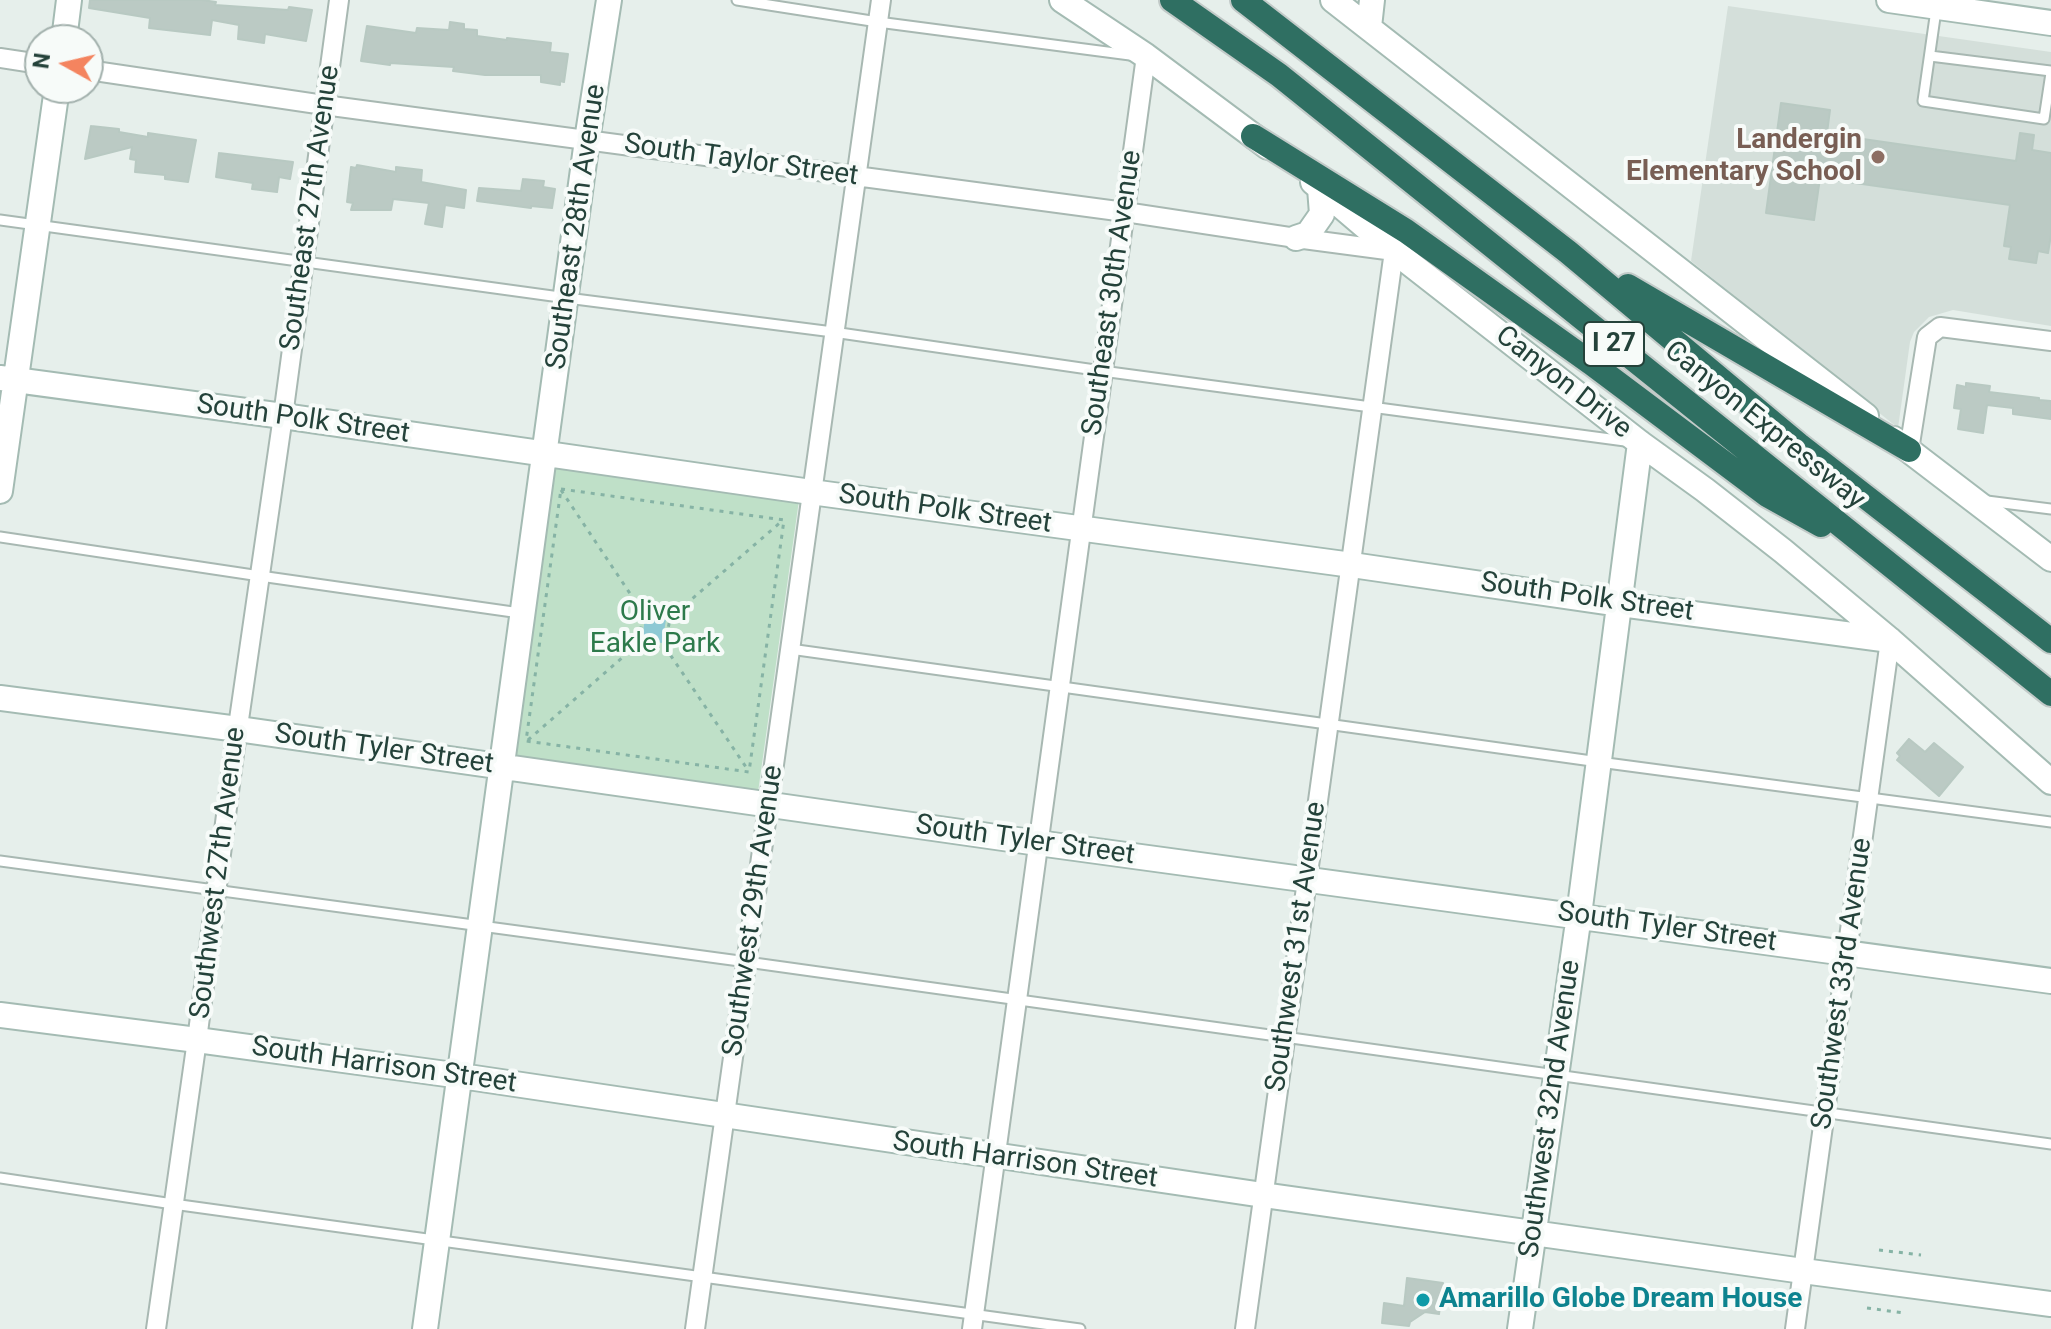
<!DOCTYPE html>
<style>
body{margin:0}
#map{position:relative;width:2051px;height:1329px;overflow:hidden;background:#e6efeb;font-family:Roboto,sans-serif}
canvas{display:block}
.north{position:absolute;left:24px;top:24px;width:80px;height:80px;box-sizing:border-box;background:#f7fbf9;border:2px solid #a3b1ad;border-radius:50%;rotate:278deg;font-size:22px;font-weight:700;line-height:32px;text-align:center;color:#24423a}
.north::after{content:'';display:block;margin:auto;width:28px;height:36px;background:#f4845f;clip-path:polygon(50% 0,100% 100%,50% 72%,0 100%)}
</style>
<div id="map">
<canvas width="2051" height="1329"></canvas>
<div class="north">N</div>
</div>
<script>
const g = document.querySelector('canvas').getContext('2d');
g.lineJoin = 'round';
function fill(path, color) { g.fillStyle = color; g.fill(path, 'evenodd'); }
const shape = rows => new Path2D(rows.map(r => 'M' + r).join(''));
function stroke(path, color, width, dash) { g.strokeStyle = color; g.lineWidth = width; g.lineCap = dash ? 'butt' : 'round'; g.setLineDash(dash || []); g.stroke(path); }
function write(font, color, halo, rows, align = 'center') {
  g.font = font + ' Roboto,sans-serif'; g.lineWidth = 8; g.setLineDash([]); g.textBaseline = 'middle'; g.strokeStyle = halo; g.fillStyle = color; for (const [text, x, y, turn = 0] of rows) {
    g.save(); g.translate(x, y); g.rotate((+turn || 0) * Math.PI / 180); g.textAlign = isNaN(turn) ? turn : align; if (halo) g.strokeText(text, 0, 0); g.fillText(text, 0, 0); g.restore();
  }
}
fill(shape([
 [1728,6,2051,52,2051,326,1953,310,1929,317,1914,332,1910,342,1898,428,1691,261]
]), '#d4dfda');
fill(shape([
 [552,467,799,500,758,792,512,757]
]), '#bfe0c8');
fill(shape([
 [645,617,666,620,662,643,642,640]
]), '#8ec9d4');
const building = shape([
 [90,0,202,0,216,2,215,5,288,10,289,7,312,10,306,41,265,34,264,43,238,39,239,25,212,20,210,35,149,28,150,18,89,8,90,0],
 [450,22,464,24,464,29,477,30,477,36,507,40,507,38,551,43,550,52,568,54,564,82,560,81,560,85,541,82,541,75,485,75,453,71,454,67,390,63,390,65,361,61,367,26,416,33,417,28,449,30,450,22],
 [1781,103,1830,110,1826,140,1855,144,1856,138,2016,161,2020,133,2034,135,2032,150,2051,153,2051,235,2048,253,2038,251,2036,263,2009,259,2011,247,2004,246,2010,205,1820,178,1814,220,1766,213,1781,103],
 [91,126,119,129,119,132,148,137,148,133,196,140,188,182,165,179,165,175,135,172,136,160,130,159,132,147,85,159,91,126],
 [219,153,293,162,290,179,279,177,277,192,252,189,253,183,216,177,219,153],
 [357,165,396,172,396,167,422,170,421,182,466,190,464,208,445,205,442,227,425,224,429,203,393,199,391,210,351,210,353,203,347,202,351,167,356,168,357,165],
 [523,179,544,181,543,187,555,189,552,208,531,206,531,208,477,201,479,188,521,191,523,179],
 [1966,383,1990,386,1989,392,2039,398,2039,400,2051,401,2051,419,2013,414,2013,408,1987,405,1983,433,1958,429,1961,409,1954,408,1957,385,1966,387,1966,383],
 [1909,739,1925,752,1934,743,1963,767,1939,796,1897,760,1900,756,1897,753,1909,739],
 [1407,1278,1443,1283,1439,1314,1425,1312,1410,1322,1409,1326,1382,1323,1384,1303,1404,1306,1407,1278]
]);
fill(building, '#bbcac4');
stroke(building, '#b8c9c2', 2);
const lane = shape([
 [737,0,878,22,1130,55],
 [1936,10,1923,101,2044,119,2051,73],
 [1930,56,2051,71],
 [0,220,567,298,833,332,1102,371,1625,441],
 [1987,501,2051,509],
 [0,537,260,576,520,613],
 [790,649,1599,762,2051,822],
 [0,861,747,962,2051,1144],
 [0,1178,173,1204,1080,1329]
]);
const street = shape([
 [0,58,40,64],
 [88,70,324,105,1125,212,1296,238,1394,251,1245,1329],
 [1909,450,1927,337,1940,327,2051,341],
 [156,1329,197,1040,233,761,283,416,339,0],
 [695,1329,881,0],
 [972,1329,1146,56],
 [1795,1329,1890,640]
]);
const secondary = shape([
 [1062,0,1146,56,1268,147],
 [1333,0,1866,416],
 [1889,0,2051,23],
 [1369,27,1372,0],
 [64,40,69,0],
 [1313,182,1394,251,1640,443,1705,490,1783,551,1890,640,2051,782],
 [1296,238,1308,234,1322,214,1320,188],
 [0,378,283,416,811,492,1352,565,1619,604,1890,640],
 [1894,439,2051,559],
 [0,491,57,88],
 [0,698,238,729,1038,843,2051,981],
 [0,1015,197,1040,461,1076,1263,1195,1803,1271,2051,1304],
 [425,1329,587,140,609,0],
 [1520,1329,1579,915,1640,443]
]);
const highway = shape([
 [1172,0,1279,75,2051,694],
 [1243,0,1568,252,1799,445,2051,641],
 [1253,136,1406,231,1591,363,1767,495,1821,525],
 [1628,286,1909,450]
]);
stroke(lane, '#a8b8b2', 13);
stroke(street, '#a8b8b2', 22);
stroke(secondary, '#a4bbb3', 28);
stroke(highway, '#c2cac8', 28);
stroke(shape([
 [561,489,784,520,749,772,526,741,561,489],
 [561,490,643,613],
 [670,618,782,521],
 [665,647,748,770],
 [528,740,639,643,643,613,670,618,665,647,639,643],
 [1879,1250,1921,1255],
 [1867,1308,1904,1313]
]), '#86b3a5', 3, [4, 6]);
stroke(lane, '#fff', 9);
stroke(street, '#fff', 18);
stroke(secondary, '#fff', 24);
stroke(highway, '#2f6f62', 24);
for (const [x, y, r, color] of [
 [1878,157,8,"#8d6e63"],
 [1423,1300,8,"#0f9aa8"]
]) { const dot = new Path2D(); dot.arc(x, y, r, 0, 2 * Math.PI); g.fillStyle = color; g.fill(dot); stroke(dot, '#f7fbf9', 3); }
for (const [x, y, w] of [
 [1614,344,60]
]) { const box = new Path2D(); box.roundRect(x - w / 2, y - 22, w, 44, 6); g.fillStyle = '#f7fbf9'; g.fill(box); stroke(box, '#24423a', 2); }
write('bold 26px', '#24423a', null, [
 ["I 27",1614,344]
]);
write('bold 28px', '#785e54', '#f7fbf9', [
 ["Landergin",1862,141],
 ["Elementary School",1862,173]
], 'right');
write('28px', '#24423a', '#f7fbf9', [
 ["South Taylor Street",741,161,8],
 ["Southeast 27th Avenue",311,208,-82],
 ["Southeast 28th Avenue",577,227,-82],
 ["Southeast 30th Avenue",1113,293,-82],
 ["Canyon Drive",1563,383,38],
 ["South Polk Street",303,420,8],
 ["Canyon Expressway",1764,426,39],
 ["South Polk Street",945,510,8],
 ["South Polk Street",1587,598,8],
 ["South Tyler Street",384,750,8],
 ["South Tyler Street",1025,841,8],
 ["Southwest 27th Avenue",219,873,-83],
 ["Southwest 29th Avenue",754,911,-82],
 ["South Tyler Street",1667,928,8],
 ["Southwest 31st Avenue",1297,947,-82],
 ["Southwest 33rd Avenue",1843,984,-82],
 ["South Harrison Street",384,1066,8],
 ["Southwest 32nd Avenue",1551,1109,-82],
 ["South Harrison Street",1025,1161,8]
]);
write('28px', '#2d7a4b', '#f7fbf9', [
 ["Oliver",655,613],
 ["Eakle Park",655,645]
]);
write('bold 28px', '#0d838f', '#f7fbf9', [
 ["Amarillo Globe Dream House",1439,1300]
], 'left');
</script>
